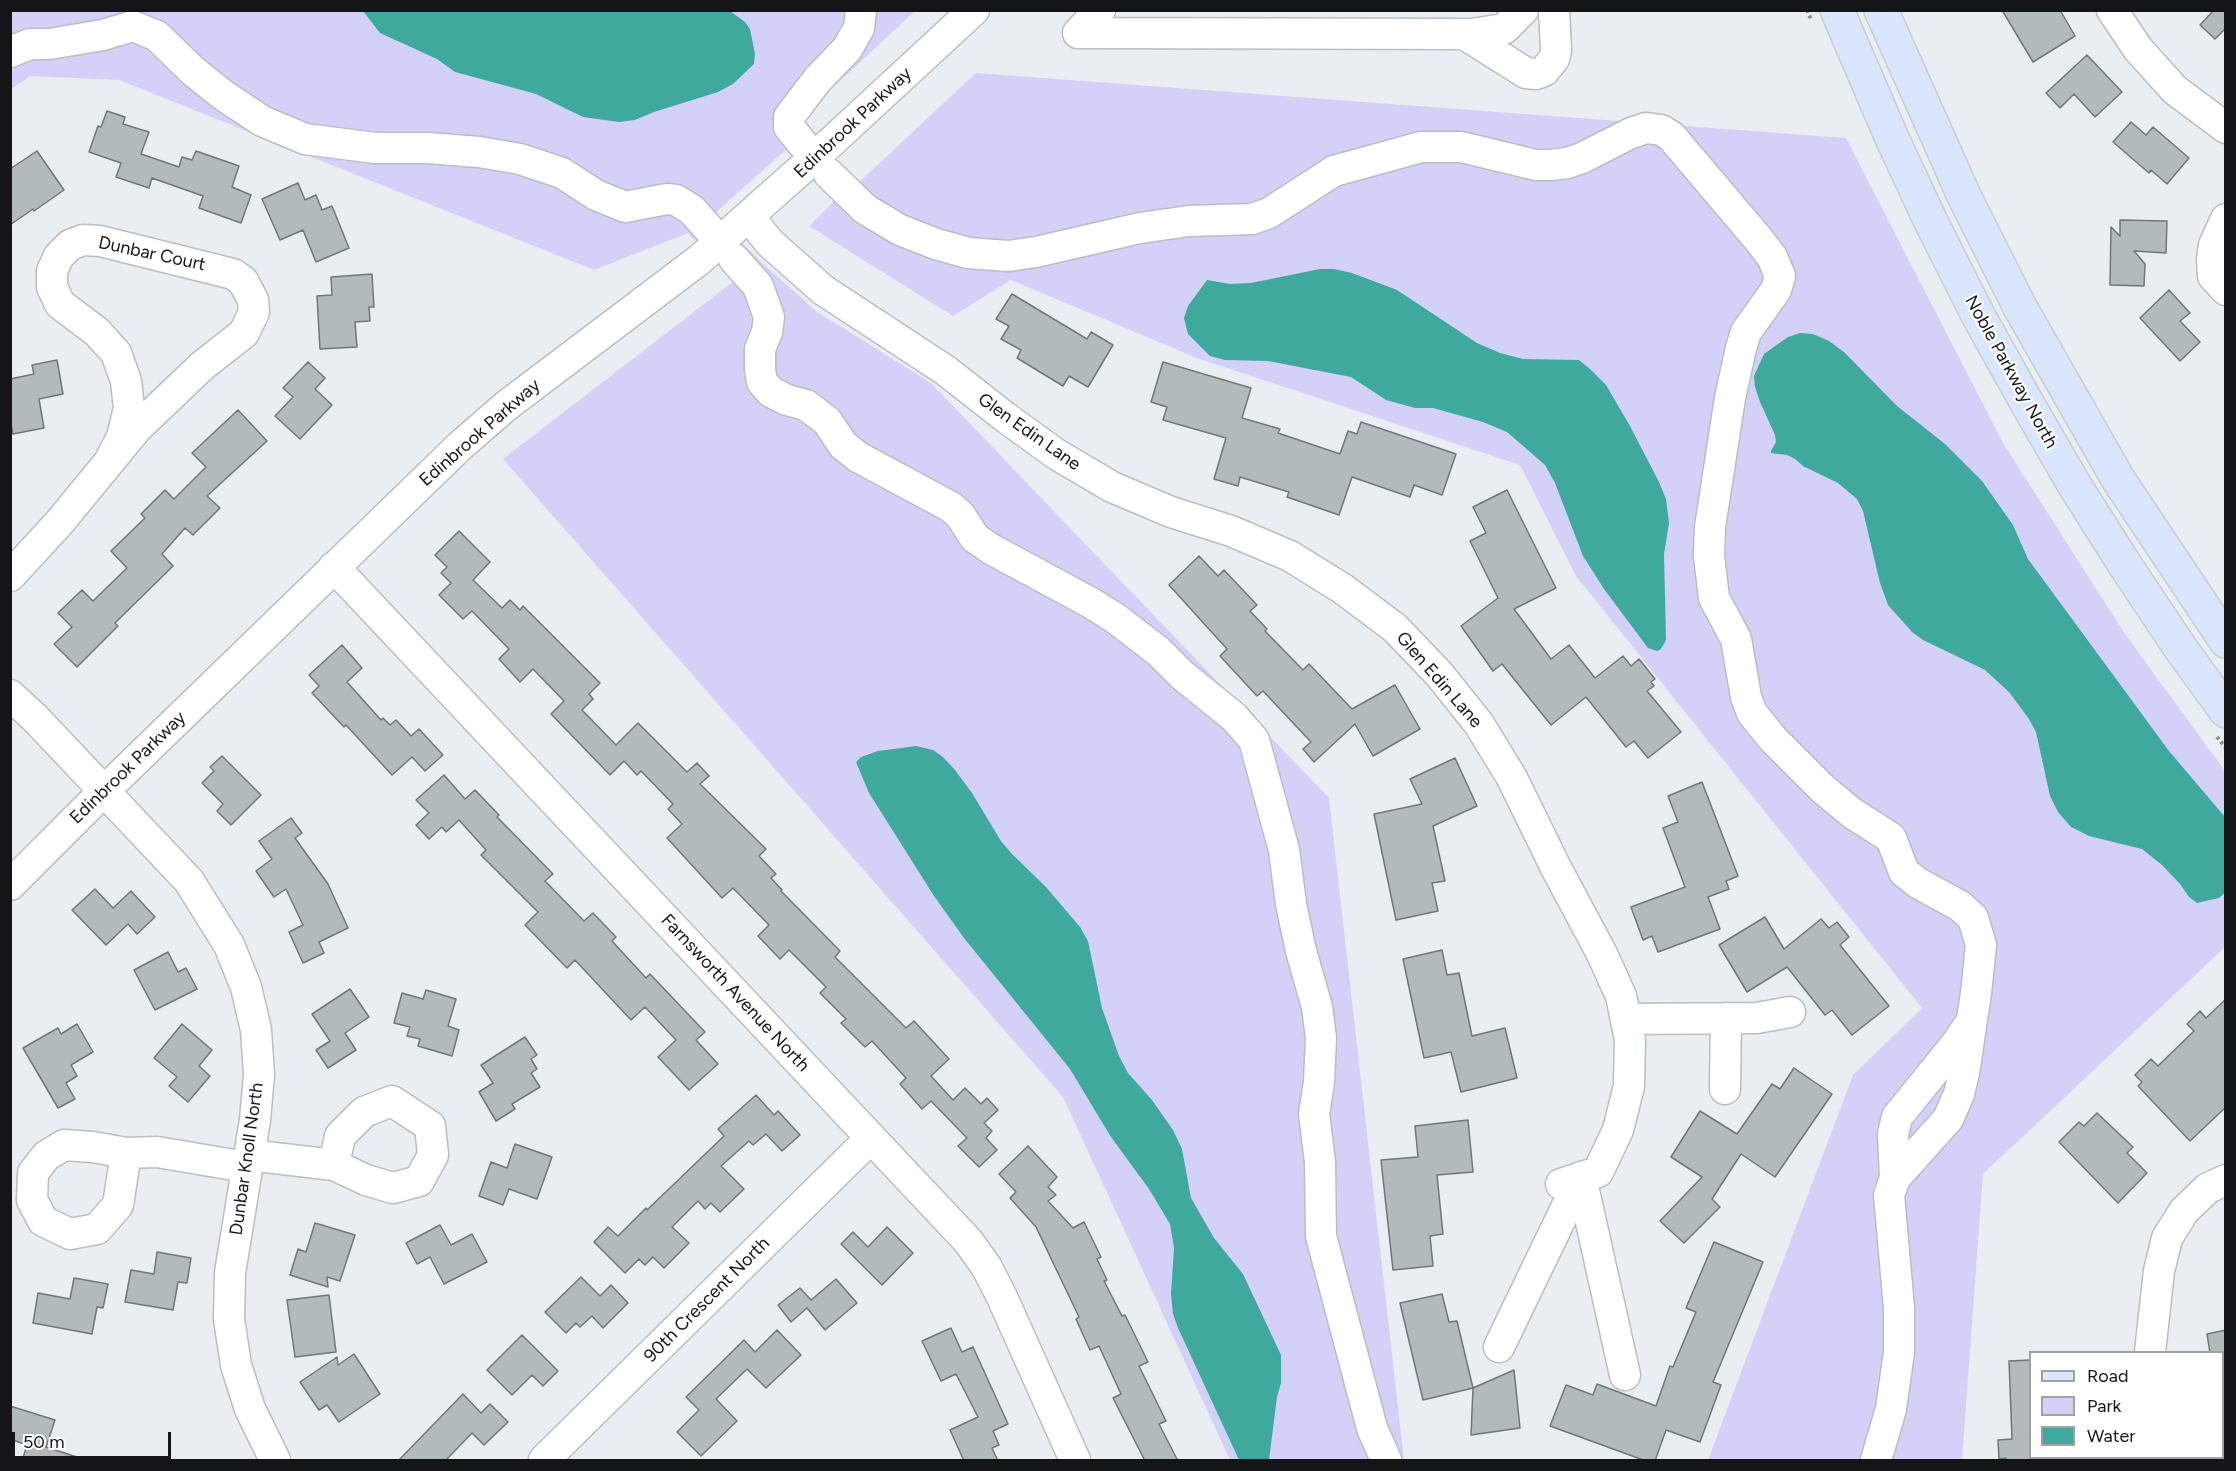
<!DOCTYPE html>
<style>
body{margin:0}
#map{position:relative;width:2236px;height:1471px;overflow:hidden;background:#e8eef2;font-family:Figtree,sans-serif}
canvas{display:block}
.frame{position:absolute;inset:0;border:12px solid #131517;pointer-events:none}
.legend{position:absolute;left:2029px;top:1351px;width:195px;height:108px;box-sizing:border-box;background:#fff;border:2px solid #a1a1a2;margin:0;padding:8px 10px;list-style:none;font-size:18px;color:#131517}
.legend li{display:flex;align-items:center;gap:12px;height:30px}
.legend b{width:30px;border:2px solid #a1a1a2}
.scale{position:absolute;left:12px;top:1432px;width:159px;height:27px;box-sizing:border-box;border:3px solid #131517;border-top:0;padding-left:8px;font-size:18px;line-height:21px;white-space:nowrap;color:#131517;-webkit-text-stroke:4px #fff;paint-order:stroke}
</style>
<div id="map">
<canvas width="2236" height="1471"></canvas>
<div class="frame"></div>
<ul class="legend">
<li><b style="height:8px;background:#d9e6fd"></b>Road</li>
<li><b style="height:16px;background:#d4d1f9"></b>Park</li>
<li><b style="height:16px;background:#3fa99d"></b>Water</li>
</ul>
<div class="scale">50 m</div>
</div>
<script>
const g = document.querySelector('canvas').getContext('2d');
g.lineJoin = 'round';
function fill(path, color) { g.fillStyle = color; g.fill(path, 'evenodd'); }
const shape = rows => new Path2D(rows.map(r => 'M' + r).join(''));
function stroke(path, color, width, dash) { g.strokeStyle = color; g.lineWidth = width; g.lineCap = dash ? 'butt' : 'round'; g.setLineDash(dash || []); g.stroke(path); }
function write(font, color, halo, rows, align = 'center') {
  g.font = font + ' Figtree,sans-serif'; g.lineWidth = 4.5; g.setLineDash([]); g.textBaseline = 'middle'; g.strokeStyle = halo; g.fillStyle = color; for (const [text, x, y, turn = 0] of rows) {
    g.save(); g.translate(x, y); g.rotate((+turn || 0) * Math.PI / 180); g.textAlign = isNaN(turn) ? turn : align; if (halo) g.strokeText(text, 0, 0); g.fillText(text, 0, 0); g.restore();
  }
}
fill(shape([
 [916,10,798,120,856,185,976,73,1846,138,2003,443,2125,634,2225,771,2225,947,1983,1174,1962,1460,1708,1460,1853,1075,1922,1008,1576,576,1520,465,1197,358,1011,280,953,316,809,226,836,199,789,147,714,214,760,261,816,311,931,383,1329,798,1404,1460,1230,1460,1063,1097,503,459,734,281,688,233,594,270,119,80,30,76,11,89,11,11]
]), '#d4d1f9');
fill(shape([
 [363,11,730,11,745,22,750,29,755,54,754,64,733,84,718,92,654,112,635,120,619,122,583,117,536,94,455,72,437,59,380,33],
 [1320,269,1334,269,1352,273,1397,290,1477,343,1500,353,1523,359,1579,360,1590,369,1606,385,1630,426,1659,482,1666,499,1669,523,1664,554,1666,640,1661,649,1657,651,1648,648,1604,589,1583,556,1555,483,1545,465,1507,432,1483,422,1433,408,1415,408,1386,400,1351,377,1268,361,1225,360,1210,356,1188,334,1184,318,1188,306,1207,280,1230,284,1251,283],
 [1800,333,1813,334,1829,341,1844,352,1897,406,1945,444,1982,481,2013,525,2028,559,2169,751,2225,817,2225,893,2219,898,2197,903,2189,897,2180,884,2162,865,2142,849,2089,836,2071,827,2058,812,2050,796,2036,732,2029,719,2009,692,1985,670,1923,640,1912,632,1888,605,1880,583,1863,511,1857,499,1838,483,1803,466,1795,459,1787,455,1771,453,1771,451,1776,442,1775,435,1760,402,1755,387,1754,376,1764,354,1788,337],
 [916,746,933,750,943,757,955,770,972,793,1001,841,1012,854,1046,887,1080,927,1088,941,1102,1008,1119,1056,1128,1073,1152,1100,1173,1130,1182,1149,1191,1198,1214,1238,1243,1274,1281,1355,1281,1383,1277,1397,1269,1460,1239,1460,1178,1328,1173,1314,1171,1294,1174,1248,1170,1224,1149,1189,1111,1137,1070,1069,964,938,934,896,869,793,856,762,861,757,878,751]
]), '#3fa99d');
const building = shape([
 [2002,10,2060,10,2075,36,2033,62,2002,10],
 [2214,10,2226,10,2226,28,2215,39,2200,25,2214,10],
 [2087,55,2122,92,2095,117,2074,94,2060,108,2046,93,2087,55],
 [107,111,125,117,123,124,149,132,141,154,179,167,182,157,192,160,196,151,239,166,232,187,251,195,241,223,199,208,203,196,152,178,149,188,116,177,121,163,89,152,98,126,101,127,107,111],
 [2131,122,2146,135,2153,127,2189,158,2167,184,2151,170,2149,173,2113,142,2131,122],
 [37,151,64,190,34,211,33,209,10,225,10,169,37,151],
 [298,183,305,200,316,195,322,210,332,206,349,248,316,262,303,230,280,240,262,199,298,183],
 [2120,220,2167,221,2166,253,2134,251,2145,264,2144,286,2110,285,2111,227,2120,236,2120,220],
 [372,274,374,307,369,307,370,321,355,322,357,347,320,349,317,296,332,295,331,277,372,274],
 [2169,290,2190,313,2180,321,2200,342,2180,361,2140,318,2169,290],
 [1012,294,1087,339,1091,332,1113,345,1088,387,1069,376,1063,386,1017,358,1021,350,1001,339,1009,326,996,319,1012,294],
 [57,360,63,394,39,399,44,428,13,434,10,419,10,379,34,374,32,365,57,360],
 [308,362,325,378,315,389,332,405,300,439,275,416,293,397,283,388,308,362],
 [1163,362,1251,388,1242,418,1280,429,1278,433,1340,454,1348,431,1357,434,1361,422,1456,454,1442,495,1414,485,1410,497,1352,477,1339,515,1287,497,1289,492,1240,477,1238,486,1214,479,1226,438,1163,420,1167,407,1151,402,1163,362],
 [238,410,267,441,207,496,220,508,193,535,185,528,162,554,173,566,115,623,118,626,77,667,54,644,72,627,58,613,82,590,93,601,127,568,111,551,145,518,141,514,165,490,174,499,206,467,192,453,238,410],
 [1507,490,1556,588,1514,609,1551,659,1569,645,1595,678,1623,656,1631,666,1639,659,1655,679,1651,682,1654,686,1647,691,1681,732,1648,758,1634,741,1626,747,1586,697,1551,725,1502,664,1493,671,1461,626,1498,598,1470,541,1486,533,1473,507,1507,490],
 [459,531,490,562,473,580,502,608,510,600,520,610,523,606,600,683,589,694,593,699,582,710,616,745,638,723,687,772,697,763,709,776,700,784,766,849,759,856,776,874,771,878,782,890,781,891,840,951,835,957,906,1028,914,1021,949,1059,931,1076,953,1100,965,1088,981,1104,987,1098,998,1110,984,1123,992,1131,986,1138,997,1150,979,1167,958,1146,967,1138,931,1101,922,1109,900,1084,906,1078,872,1041,865,1047,841,1023,846,1019,820,993,826,987,789,950,780,959,758,936,769,925,733,888,722,898,667,838,682,824,668,809,673,804,641,771,637,775,624,761,610,775,551,714,564,701,533,669,520,682,499,659,509,649,472,611,463,619,439,595,451,583,441,573,447,567,435,555,459,531],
 [1199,556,1218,576,1224,570,1257,605,1250,611,1267,629,1265,631,1303,670,1309,664,1352,709,1395,685,1420,729,1373,756,1355,724,1314,762,1303,749,1311,742,1263,691,1257,696,1220,656,1227,649,1169,585,1199,556],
 [342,645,362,668,347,682,381,720,383,718,390,725,396,720,411,736,419,729,443,755,425,771,412,757,392,775,346,725,344,727,312,693,319,686,309,675,342,645],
 [222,756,261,795,231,825,217,811,223,804,202,783,214,771,210,767,222,756],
 [1455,758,1477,806,1433,826,1445,881,1432,883,1438,911,1396,920,1374,814,1422,804,1410,779,1455,758],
 [444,775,465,799,475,790,499,815,497,817,553,874,545,881,584,921,593,913,616,937,612,941,646,978,650,974,705,1032,696,1040,718,1064,689,1090,658,1057,676,1040,645,1007,631,1020,575,960,567,968,525,925,538,912,481,855,486,850,459,820,446,832,442,827,429,839,416,825,429,813,416,800,444,775],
 [1702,782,1738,876,1726,881,1729,889,1708,897,1720,929,1658,952,1652,936,1643,940,1631,907,1685,887,1663,828,1678,822,1668,796,1702,782],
 [291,818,302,833,295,838,328,884,348,928,319,942,324,953,303,963,289,932,303,925,286,889,274,897,256,871,272,859,259,841,291,818],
 [95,889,113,908,131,891,155,917,137,934,128,924,106,945,72,910,95,889],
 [1765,917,1784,949,1821,919,1829,928,1837,922,1849,937,1840,945,1889,1006,1852,1035,1832,1010,1825,1015,1787,967,1747,992,1719,945,1765,917],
 [1442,950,1447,975,1459,973,1472,1036,1505,1028,1517,1078,1461,1092,1451,1052,1424,1058,1403,959,1442,950],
 [168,952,178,972,186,968,197,989,155,1010,134,970,168,952],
 [350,989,369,1017,345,1033,356,1050,328,1068,316,1050,330,1041,312,1014,350,989],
 [426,990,456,999,448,1026,459,1030,452,1056,418,1046,420,1039,407,1036,410,1027,394,1023,402,993,423,999,426,990],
 [2226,999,2226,1107,2190,1141,2138,1086,2142,1082,2135,1075,2151,1059,2158,1066,2194,1031,2187,1024,2200,1011,2206,1018,2226,999],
 [77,1024,93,1052,71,1065,77,1076,66,1083,75,1099,58,1108,23,1048,58,1028,61,1034,77,1024],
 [182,1024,212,1050,199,1066,210,1076,188,1102,169,1086,177,1077,154,1058,182,1024],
 [525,1037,537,1055,531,1059,537,1069,531,1073,540,1087,512,1104,515,1109,496,1121,479,1092,493,1083,481,1065,525,1037],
 [1794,1068,1832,1094,1775,1177,1741,1154,1712,1199,1720,1207,1684,1243,1660,1221,1702,1177,1671,1157,1700,1111,1737,1134,1772,1084,1780,1089,1794,1068],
 [756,1095,774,1115,778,1111,800,1135,782,1151,766,1134,753,1145,749,1141,721,1166,744,1189,720,1212,711,1203,705,1209,698,1201,672,1227,689,1243,664,1268,653,1257,645,1265,639,1259,625,1273,594,1242,608,1227,618,1236,646,1208,647,1210,724,1136,718,1129,756,1095],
 [2097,1113,2133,1147,2127,1153,2147,1173,2118,1203,2059,1142,2079,1122,2084,1126,2097,1113],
 [1468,1120,1473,1172,1437,1175,1443,1234,1430,1236,1433,1266,1393,1270,1381,1160,1418,1157,1415,1126,1468,1120],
 [515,1144,552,1157,537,1199,509,1189,503,1205,479,1196,491,1162,507,1168,515,1144],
 [1028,1146,1057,1177,1048,1187,1056,1195,1048,1201,1073,1228,1084,1222,1101,1257,1097,1259,1107,1280,1104,1281,1122,1316,1125,1315,1148,1362,1139,1366,1166,1421,1159,1424,1178,1461,1145,1461,1113,1398,1121,1394,1099,1346,1090,1350,1076,1319,1079,1317,1036,1227,1010,1198,1016,1192,999,1174,1028,1146],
 [315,1223,355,1235,340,1281,327,1277,328,1287,290,1275,298,1249,306,1252,315,1223],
 [440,1225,451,1245,472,1234,487,1262,444,1284,430,1257,417,1264,406,1243,440,1225],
 [887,1227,913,1253,882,1285,841,1244,853,1232,868,1247,887,1227],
 [1714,1242,1763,1262,1713,1382,1721,1385,1700,1442,1666,1430,1655,1461,1646,1461,1550,1426,1566,1385,1593,1395,1597,1384,1656,1406,1670,1366,1673,1367,1696,1312,1686,1308,1714,1242],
 [157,1252,191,1258,187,1283,178,1282,173,1310,125,1302,131,1270,154,1274,157,1252],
 [581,1277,600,1296,611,1285,628,1303,603,1328,592,1316,580,1327,576,1323,566,1333,545,1312,581,1277],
 [74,1278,108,1284,103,1308,97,1307,92,1334,33,1323,38,1293,70,1299,74,1278],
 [836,1279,857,1303,825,1330,807,1308,791,1322,778,1305,800,1288,811,1300,836,1279],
 [1442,1294,1449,1322,1457,1321,1473,1388,1423,1400,1400,1303,1442,1294],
 [329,1295,336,1352,295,1357,287,1300,329,1295],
 [951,1328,962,1352,973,1347,1008,1424,993,1431,999,1445,992,1448,998,1461,964,1461,950,1430,978,1417,956,1374,941,1381,922,1341,951,1328],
 [777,1330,801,1355,766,1388,747,1369,716,1399,737,1421,701,1456,677,1432,699,1410,686,1397,744,1340,755,1352,777,1330],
 [2226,1330,2226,1353,2210,1353,2207,1334,2226,1330],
 [522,1335,558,1371,543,1386,532,1375,512,1395,487,1370,522,1335],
 [354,1354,380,1394,339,1422,327,1405,319,1410,300,1382,337,1357,338,1365,354,1354],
 [2031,1360,2031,1461,2006,1461,2006,1458,1999,1459,1998,1440,2012,1439,2009,1361,2031,1360],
 [1514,1370,1520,1428,1471,1435,1473,1388,1514,1370],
 [463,1394,481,1413,490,1404,508,1422,484,1445,472,1433,445,1461,398,1461,463,1394],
 [10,1406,55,1420,46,1447,77,1457,77,1461,22,1461,27,1445,10,1439,10,1406]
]);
fill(building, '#b3babc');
stroke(building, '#707778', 1.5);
const minor = shape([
 [1100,10,1078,33,1472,34,1504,29,1523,10],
 [2112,10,2138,49,2175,90,2226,128],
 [1464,34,1526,73,1536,74,1544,71,1554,59,1556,51,1554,10],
 [10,52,30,44,49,44,103,35,133,26,157,36,193,71,223,95,262,121,305,139,375,148,428,148,479,152,520,159,562,173,596,195,625,207,667,199,676,200,692,210,708,228],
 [802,143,789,127,789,117,818,79,847,49,859,28,861,10],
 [829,174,865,209,900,230,936,244,968,253,1008,256,1036,252,1140,228,1189,221,1252,219,1269,213,1334,171,1421,147,1461,147,1536,165,1551,165,1567,163,1582,158,1631,133,1646,128,1661,130,1671,136,1759,240,1772,257,1780,276,1776,290,1746,332,1741,348,1730,398,1710,527,1709,556,1714,598,1736,639,1746,697,1752,713,1773,739,1823,789,1852,813,1891,838,1904,872,1918,883,1960,906,1973,918,1981,945,1976,993,1964,1073,1959,1094,1948,1119,1895,1178,1889,1195,1899,1308,1899,1352,1891,1409,1876,1460],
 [749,217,770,243,823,290,945,370,1005,417,1056,454,1112,487,1171,512,1231,531,1290,556,1343,589,1395,628,1439,674,1479,724,1512,778,1555,866,1602,954,1621,996,1630,1040,1629,1086,1618,1130,1598,1172,1561,1184],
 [2226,219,2214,245,2212,260,2213,276,2226,290],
 [734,259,758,286,769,317,767,332,760,349,760,369,762,382,771,392,787,400,806,405,827,421,843,445,858,457,951,507,960,515,975,538,991,549,1091,603,1115,618,1158,651,1182,675,1234,717,1254,740,1284,850,1291,904,1301,951,1317,1007,1321,1038,1319,1082,1314,1114,1320,1162,1321,1236,1372,1428,1386,1460],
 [334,567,968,1241,986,1266,1001,1295,1075,1460],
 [10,576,59,523,137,428,202,366,244,333,254,312,253,300,243,281,233,274,100,241,83,240,70,245,59,256,52,271,52,287,60,304,97,332,116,353,126,381,129,408,122,437,109,462],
 [10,695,35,718,189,881,229,945,246,987,256,1030,259,1075,255,1120,230,1273,229,1319,236,1365,250,1409,275,1460],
 [10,885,103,792,460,446,506,406,699,260,814,158,974,10],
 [1626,1019,1757,1018,1790,1012],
 [1725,1089,1726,1018],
 [126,1153,118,1205,97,1229,70,1234,43,1221,32,1200,33,1173,46,1156,64,1145,93,1147,126,1153,157,1152,246,1167],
 [249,1155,334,1165,366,1180,393,1188,419,1181,433,1155,430,1126,392,1101,364,1112,340,1136,334,1165],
 [1581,1177,1625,1375],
 [1895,1178,1893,1134,1897,1117,1956,1044,1969,1025],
 [1499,1347,1581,1177],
 [2150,1352,2159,1271,2167,1238,2184,1211,2208,1188,2226,1180],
 [544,1460,871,1138],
 [2139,1460,2139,1458]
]);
const major = shape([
 [1837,10,1891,136,1931,222,1979,317,2027,403,2075,486,2125,565,2181,649,2226,711],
 [1881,10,1965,198,2021,309,2118,479,2226,641]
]);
stroke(minor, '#b8bec2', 33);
stroke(major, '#cbcccc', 36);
stroke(shape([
 [1807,10,1811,19],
 [2217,737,2226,748]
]), '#8b8f92', 4, [3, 3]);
stroke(minor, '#fff', 30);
stroke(major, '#d9e6fd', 33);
write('18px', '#131517', '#fff', [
 ["Edinbrook Parkway",853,123,-43],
 ["Dunbar Court",152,254,12],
 ["Noble Parkway North",2011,372,61],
 ["Glen Edin Lane",1029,432,35],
 ["Edinbrook Parkway",480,433,-41],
 ["Glen Edin Lane",1439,680,49],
 ["Edinbrook Parkway",128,768,-44],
 ["Farnsworth Avenue North",735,993,47],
 ["Dunbar Knoll North",247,1159,-82],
 ["90th Crescent North",707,1300,-45]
]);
</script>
